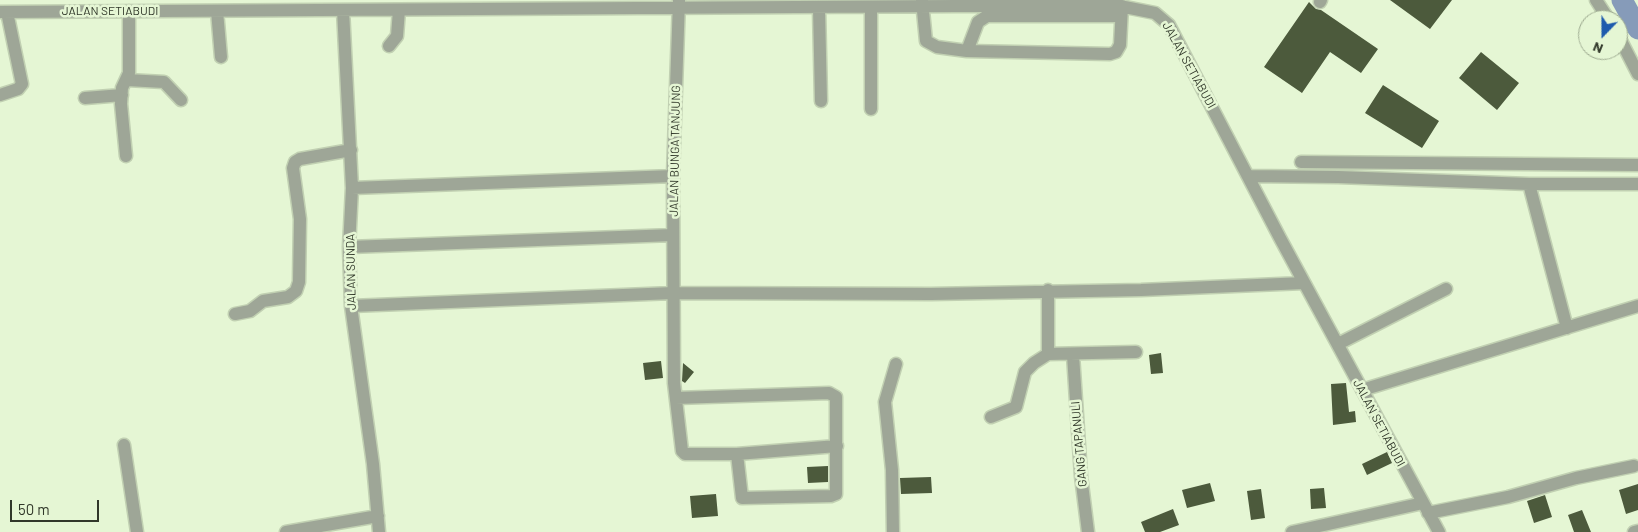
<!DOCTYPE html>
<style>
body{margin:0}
#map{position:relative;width:1638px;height:532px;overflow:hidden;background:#e5f6d4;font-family:Barlow,sans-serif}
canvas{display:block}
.north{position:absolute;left:1578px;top:10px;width:50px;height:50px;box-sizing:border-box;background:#e5f6d4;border:1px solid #9daa90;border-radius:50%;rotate:202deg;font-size:14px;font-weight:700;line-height:20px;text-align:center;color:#31382a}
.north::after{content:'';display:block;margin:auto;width:18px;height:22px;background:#1e5bad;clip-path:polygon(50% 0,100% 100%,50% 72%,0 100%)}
.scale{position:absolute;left:10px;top:500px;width:89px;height:22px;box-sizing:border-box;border:2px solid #31382a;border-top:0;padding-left:6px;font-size:15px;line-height:18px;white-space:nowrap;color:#31382a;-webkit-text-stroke:4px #e5f6d4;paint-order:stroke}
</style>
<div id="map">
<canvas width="1638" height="532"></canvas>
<div class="north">N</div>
<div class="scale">50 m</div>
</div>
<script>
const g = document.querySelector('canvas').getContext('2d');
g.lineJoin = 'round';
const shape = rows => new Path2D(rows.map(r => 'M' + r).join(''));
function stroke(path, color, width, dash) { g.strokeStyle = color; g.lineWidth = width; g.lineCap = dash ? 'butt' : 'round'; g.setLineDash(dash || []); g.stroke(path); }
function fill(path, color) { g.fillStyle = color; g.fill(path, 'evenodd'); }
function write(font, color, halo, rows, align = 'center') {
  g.font = font + ' Barlow,sans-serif'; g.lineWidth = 5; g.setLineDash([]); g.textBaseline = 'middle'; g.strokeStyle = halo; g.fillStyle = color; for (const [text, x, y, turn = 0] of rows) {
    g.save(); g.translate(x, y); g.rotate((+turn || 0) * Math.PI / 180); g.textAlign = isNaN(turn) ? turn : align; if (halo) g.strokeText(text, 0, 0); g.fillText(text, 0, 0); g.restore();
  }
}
stroke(shape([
 [1622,0,1638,29]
]), '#869bb9', 21);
fill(shape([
 [1390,0,1452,0,1430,29],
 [1309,2,1316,9,1321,10,1378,49,1361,73,1330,52,1302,93,1264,67],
 [1481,52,1519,83,1497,110,1459,78],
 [1383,85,1439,121,1422,148,1365,113],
 [1161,353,1163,373,1151,374,1149,355],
 [661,361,663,378,645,380,643,363],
 [683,363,694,372,685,383,682,381],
 [1346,383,1349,412,1355,411,1356,422,1333,425,1331,384],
 [1387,452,1392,463,1367,475,1362,464],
 [828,466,828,482,808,483,807,467],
 [931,477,932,493,901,494,900,478],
 [1210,483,1215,501,1187,508,1182,490],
 [1638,484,1638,510,1626,514,1619,490],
 [1324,488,1326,508,1311,509,1310,489],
 [1261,489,1265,518,1251,520,1247,491],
 [716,494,718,516,692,518,690,496],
 [1545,495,1552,517,1534,523,1527,501],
 [1173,509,1179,525,1160,532,1145,532,1141,522],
 [1582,510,1591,532,1574,532,1568,515]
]), '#4c5a3c');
const minor = shape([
 [679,0,673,176,674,383,682,451,685,454,737,454,837,446],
 [1596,0,1609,20],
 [922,1,926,41,937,47,967,51,1110,54,1116,52,1120,45,1122,6],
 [1320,2,1321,0],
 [819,8,821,101],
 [343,10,352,188,349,247,351,306,373,464,379,532],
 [217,11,221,57],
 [0,12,1115,5,1155,13,1169,25,1280,238,1439,532],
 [1618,35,1638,74],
 [389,46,397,36,399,10],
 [967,51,978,22,987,16,1121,16],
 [127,80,164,82,181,100],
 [0,95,18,89,22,84,7,12],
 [85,98,122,95],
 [871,109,871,8],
 [126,156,121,104,122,88,129,73,129,11],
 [1301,162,1638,165],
 [1249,176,1338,177,1529,184,1638,184],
 [1529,184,1567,328],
 [352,188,673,176],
 [349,247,673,235],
 [1048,290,1048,354],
 [351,306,673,293,931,294,1141,290,1304,283],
 [235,314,250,311,263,301,288,297,296,291,299,282,300,219,293,168,295,162,300,159,351,150],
 [1338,344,1446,289],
 [1073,355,1081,476,1088,532],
 [1362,390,1638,306],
 [676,398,829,393,836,397,836,494,831,496,742,498,737,454],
 [991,417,1016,407,1025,372,1034,363,1048,354,1136,352],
 [124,445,137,532],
 [1428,513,1508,497,1576,478,1634,466],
 [286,532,378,516],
 [893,532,892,470,885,402,896,364],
 [1292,532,1423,503],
 [1634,532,1638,531]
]);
stroke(minor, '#c1d0b2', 15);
stroke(minor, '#9ea697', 12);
write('12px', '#31382a', '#e5f6d4', [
 ["JALAN SETIABUDI",110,11],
 ["JALAN SETIABUDI",1189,65,61],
 ["JALAN BUNGA TANJUNG",675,151,-89],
 ["JALAN SUNDA",351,272,-91],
 ["JALAN SETIABUDI",1379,423,62],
 ["GANG TAPANULI",1079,444,-95]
]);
</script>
